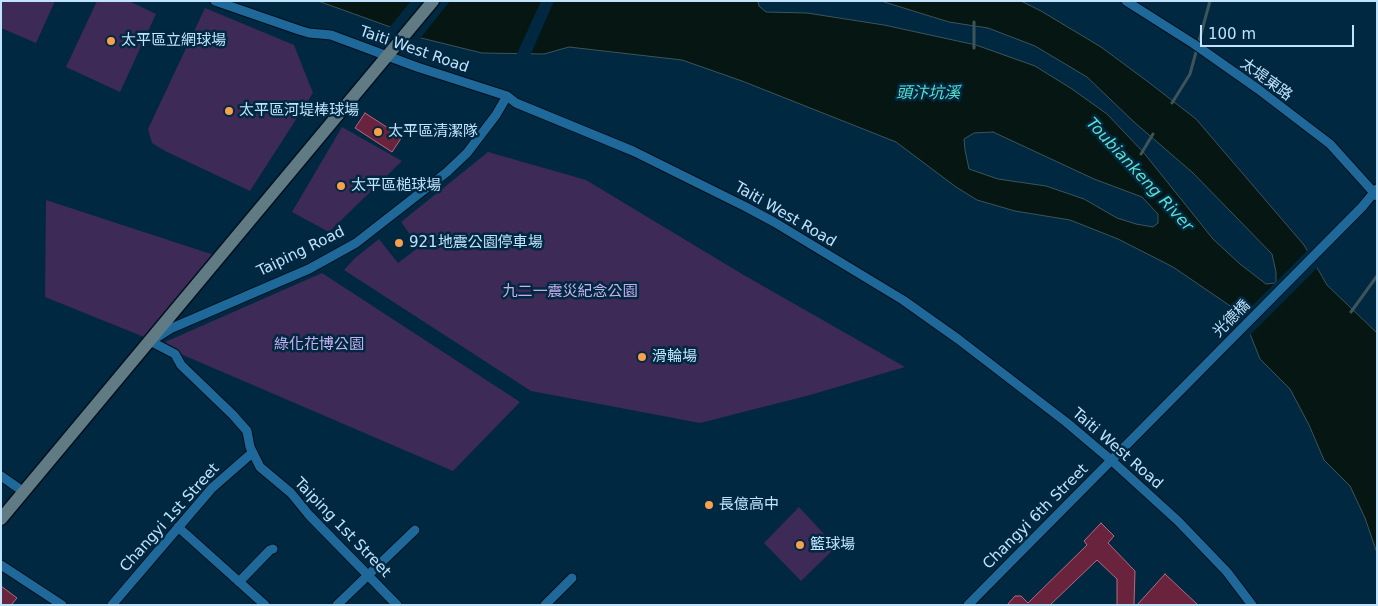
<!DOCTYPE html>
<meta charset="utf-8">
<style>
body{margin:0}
#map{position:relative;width:1378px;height:606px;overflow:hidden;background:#002840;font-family:"DejaVu Sans",sans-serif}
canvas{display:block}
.frame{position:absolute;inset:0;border:2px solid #c0e3fe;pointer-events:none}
.scale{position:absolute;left:1200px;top:25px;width:154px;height:22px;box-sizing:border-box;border:2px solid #c0e3fe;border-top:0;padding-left:6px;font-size:15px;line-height:18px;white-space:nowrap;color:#c0e3fe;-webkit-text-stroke:4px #002840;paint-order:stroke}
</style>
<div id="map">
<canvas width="1378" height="606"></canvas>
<div class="frame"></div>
<div class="scale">100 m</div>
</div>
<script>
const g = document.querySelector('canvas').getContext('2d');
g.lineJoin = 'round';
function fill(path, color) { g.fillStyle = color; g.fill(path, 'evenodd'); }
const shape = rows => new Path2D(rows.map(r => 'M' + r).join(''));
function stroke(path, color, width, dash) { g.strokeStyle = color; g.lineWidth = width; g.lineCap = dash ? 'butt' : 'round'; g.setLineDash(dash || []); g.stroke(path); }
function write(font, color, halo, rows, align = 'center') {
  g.font = font + ' "DejaVu Sans","Noto Sans TC",sans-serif'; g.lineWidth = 5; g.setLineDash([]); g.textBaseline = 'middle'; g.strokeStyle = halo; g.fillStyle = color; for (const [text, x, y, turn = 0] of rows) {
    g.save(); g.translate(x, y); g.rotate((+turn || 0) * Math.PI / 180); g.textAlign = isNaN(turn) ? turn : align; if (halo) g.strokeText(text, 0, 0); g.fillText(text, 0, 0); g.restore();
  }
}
fill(shape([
 [1,1,55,1,36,43,1,28],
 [97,1,129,1,156,14,120,92,66,67],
 [205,8,294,45,313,93,250,191,165,151,152,143,148,129],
 [342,127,402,161,329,232,292,212],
 [488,152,586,180,742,274,905,367,810,395,700,423,531,391,344,270,355,258,379,239,398,263,419,247,401,222],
 [46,200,214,255,149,339,45,297],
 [322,273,520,402,453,471,176,352,165,342],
 [799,507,836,547,801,581,764,543]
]), '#3d2a57');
const water = shape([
 [318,1,758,1,759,6,766,12,807,13,884,25,976,45,1035,66,1072,89,1107,114,1144,153,1213,239,1240,264,1266,284,1276,283,1276,272,1272,254,1193,173,1134,122,1087,77,1035,46,988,28,949,22,881,1,1021,1,1041,11,1101,47,1147,81,1196,119,1304,245,1327,285,1377,333,1377,553,1365,518,1350,486,1324,460,1309,425,1290,389,1260,359,1242,314,1173,267,1118,239,1070,220,1015,211,977,200,956,187,896,142,742,81,682,60,569,47,544,54,482,53,421,38,318,1],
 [993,132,1094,179,1142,197,1158,214,1158,223,1153,227,1136,224,1117,218,1084,199,1046,186,998,179,969,169,965,150,964,139,974,133,993,132]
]);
fill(water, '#051613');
stroke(water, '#3d545a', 1);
fill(shape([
 [411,1,450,1,419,40,388,29],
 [541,1,554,1,530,56,516,56],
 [1309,249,1319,266,1248,337,1240,318]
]), '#002840');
stroke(shape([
 [974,22,974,48],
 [1172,103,1190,74,1210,1],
 [1141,154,1153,134],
 [1351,312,1377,276]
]), '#3d545a', 3);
const building = shape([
 [365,113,402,137,392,152,355,128,365,113],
 [1101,523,1114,536,1108,543,1135,571,1134,605,1117,605,1117,579,1097,560,1050,605,1007,605,1015,596,1021,596,1028,603,1087,545,1084,541,1101,523],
 [1165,574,1198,605,1137,605,1165,574],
 [1,586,17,598,11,605,1,605,1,586]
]);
fill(building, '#6a233c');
stroke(building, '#b7687f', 1);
const street = shape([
 [215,1,299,30,309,33,331,35,417,67,507,96,516,103,633,151,746,207,774,222,903,300,958,339,1066,422,1111,460,1178,521,1227,572,1252,605],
 [1126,1,1194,44,1258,89,1330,144,1377,196],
 [156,338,172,328,309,269,356,243,447,172,467,153,496,115,507,96],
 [150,341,175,354,181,365,233,415,247,431,250,447,260,467,291,493,309,515,397,605],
 [1,476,24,492],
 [178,527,265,605],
 [1,565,62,605],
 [239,582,270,550,273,549],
 [112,605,212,488,252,453],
 [337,605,415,530],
 [545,605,572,578],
 [968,605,1362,207,1377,189]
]);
const secondary = shape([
 [1,519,433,1]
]);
stroke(street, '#00101e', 11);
stroke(secondary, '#00101e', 15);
stroke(street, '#1e6999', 9);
stroke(secondary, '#607b84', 12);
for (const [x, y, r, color] of [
 [111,41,5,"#f8a04b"],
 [229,111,5,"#f8a04b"],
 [378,132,5,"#f8a04b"],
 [341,186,5,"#f8a04b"],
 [399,243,5,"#f8a04b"],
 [642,357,5,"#f8a04b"],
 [709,505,5,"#f8a04b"],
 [800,545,5,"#f8a04b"]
]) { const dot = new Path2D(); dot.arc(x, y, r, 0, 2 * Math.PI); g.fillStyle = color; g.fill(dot); stroke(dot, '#002840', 2); }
write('15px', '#c0e3fe', '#002840', [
 ["太平區立網球場",121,41],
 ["太平區河堤棒球場",239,111],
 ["太平區清潔隊",388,132],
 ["太平區槌球場",351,186],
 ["921地震公園停車場",409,243],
 ["滑輪場",652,357],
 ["長億高中",719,505],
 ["籃球場",810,545]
], 'left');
write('15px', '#c0e3fe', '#002840', [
 ["Taiti West Road",414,50,19],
 ["太堤東路",1266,80,36],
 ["Taiti West Road",785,215,30],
 ["Taiping Road",301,252,-26],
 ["光德橋",1232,319,-45],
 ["Taiti West Road",1117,449,41],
 ["Changyi 6th Street",1036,517,-45],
 ["Changyi 1st Street",170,518,-48],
 ["Taiping 1st Street",342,528,46]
]);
write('15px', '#c8b0f0', '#002840', [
 ["九二一震災紀念公園",570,292],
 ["綠化花博公園",319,345]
]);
write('italic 16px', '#58e2ce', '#002840', [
 ["頭汴坑溪",928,94],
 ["Toubiankeng River",1139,175,47]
]);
</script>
